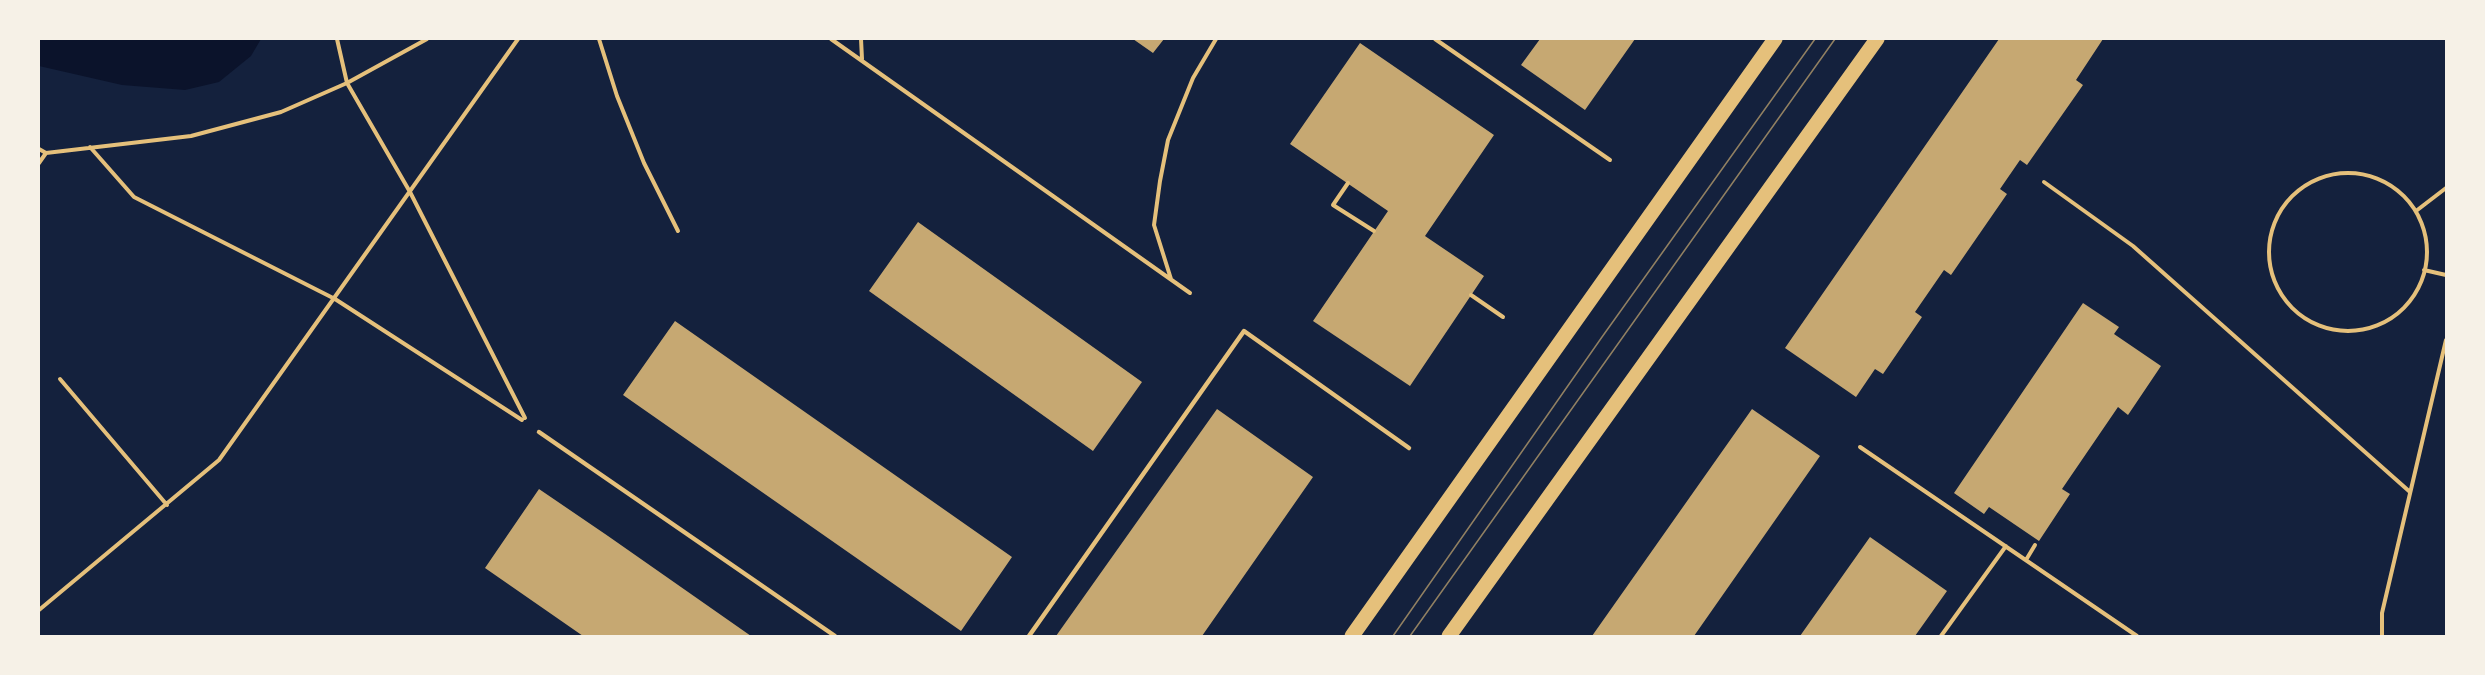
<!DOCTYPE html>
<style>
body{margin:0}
#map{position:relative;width:2485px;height:675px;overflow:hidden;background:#14213d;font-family:"Noto Sans",sans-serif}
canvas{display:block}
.frame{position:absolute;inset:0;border:40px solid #f6f1e7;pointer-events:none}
</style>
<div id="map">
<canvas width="2485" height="675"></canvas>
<div class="frame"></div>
</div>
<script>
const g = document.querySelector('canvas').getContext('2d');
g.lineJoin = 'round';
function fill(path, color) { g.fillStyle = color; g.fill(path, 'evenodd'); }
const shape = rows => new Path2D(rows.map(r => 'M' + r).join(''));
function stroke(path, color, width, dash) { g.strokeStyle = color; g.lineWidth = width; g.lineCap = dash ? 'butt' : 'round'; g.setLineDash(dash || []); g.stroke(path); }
fill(shape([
 [39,39,261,39,251,56,219,82,185,90,122,85,39,66]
]), '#0b132b');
fill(shape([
 [1133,39,1164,39,1153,53],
 [1540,39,1635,39,1585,110,1521,65],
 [1999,39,2103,39,2076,80,2083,85,2027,165,2020,160,2000,189,2007,194,1951,275,1944,270,1915,312,1922,317,1883,374,1875,369,1856,397,1785,348],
 [1360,43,1494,135,1425,236,1484,276,1410,386,1313,321,1388,211,1290,144],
 [918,222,1142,382,1093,451,869,291],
 [2083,303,2119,327,2114,334,2161,366,2128,415,2118,407,2062,489,2070,494,2039,541,1989,507,1984,514,1954,493],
 [675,321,1012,557,961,631,623,395],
 [1217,409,1313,477,1202,636,1056,636],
 [1752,409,1820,456,1694,636,1592,636],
 [539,489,608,536,751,636,583,636,485,568],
 [1870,537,1947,591,1915,636,1800,636]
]), '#c6a872');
stroke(shape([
 [337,39,347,83,410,192,525,418],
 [599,39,617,96,644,163,678,231],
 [831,39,1190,293],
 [861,39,862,59],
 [1435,39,1610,160],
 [90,147,134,197,335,299,522,420],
 [39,149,46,153,191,136,281,112,347,83,427,39],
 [39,163,46,153],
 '2269 252a79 79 0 1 1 158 0a79 79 0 1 1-158 0Z',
 [2044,182,2133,246,2410,492],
 [1348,183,1333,205,1374,231],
 [2416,211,2446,188],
 [2424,270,2446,275],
 [1171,279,1154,225,1160,181,1168,140,1193,78,1216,39],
 [1471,295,1503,317],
 [60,379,167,505],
 [1860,447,2137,636],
 [2026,560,2035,545],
 [39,610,219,460,518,39],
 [1941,636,2006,546],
 [2382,636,2382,613,2446,340]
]), '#e5c07b', 4);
stroke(shape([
 [539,432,835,636],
 [1029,636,1244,331,1409,448]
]), '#e5c07b', 4.5);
stroke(shape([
 [1352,636,1775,39],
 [1449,636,1877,39]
]), '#e5c07b', 15);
stroke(shape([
 [1393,636,1602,337,1815,39],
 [1410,636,1835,39]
]), '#918062', 1.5);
</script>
